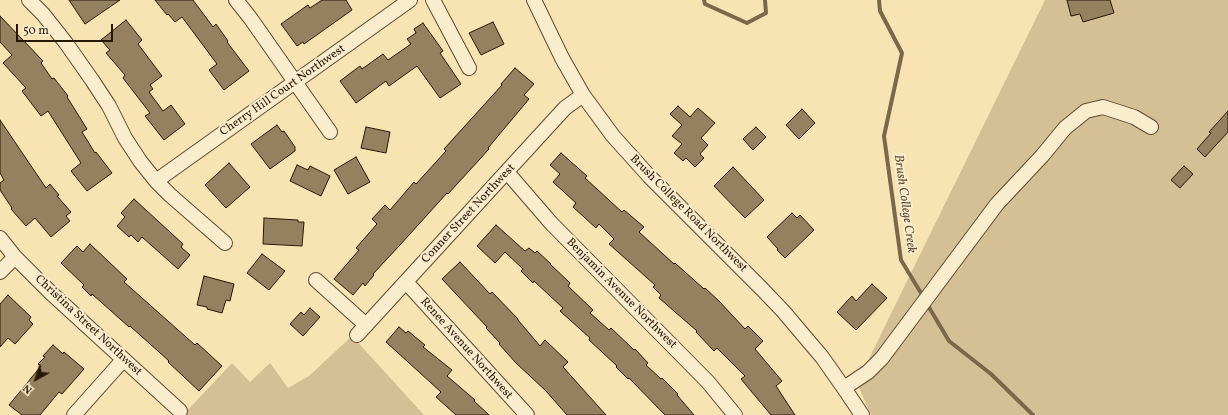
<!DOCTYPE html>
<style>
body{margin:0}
#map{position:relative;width:1228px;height:415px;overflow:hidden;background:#f8e3b3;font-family:Vollkorn,serif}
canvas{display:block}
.north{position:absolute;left:16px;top:359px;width:40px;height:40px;-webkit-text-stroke:3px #faedce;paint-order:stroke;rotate:220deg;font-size:11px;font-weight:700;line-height:16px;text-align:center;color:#291706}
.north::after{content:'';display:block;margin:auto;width:14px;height:18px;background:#291706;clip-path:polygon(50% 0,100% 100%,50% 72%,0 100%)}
.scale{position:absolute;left:16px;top:24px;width:97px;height:18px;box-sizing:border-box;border:2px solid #291706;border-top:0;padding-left:5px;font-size:12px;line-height:14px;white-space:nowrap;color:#291706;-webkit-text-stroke:3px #faedce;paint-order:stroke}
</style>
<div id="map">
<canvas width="1228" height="415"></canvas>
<div class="north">N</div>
<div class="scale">50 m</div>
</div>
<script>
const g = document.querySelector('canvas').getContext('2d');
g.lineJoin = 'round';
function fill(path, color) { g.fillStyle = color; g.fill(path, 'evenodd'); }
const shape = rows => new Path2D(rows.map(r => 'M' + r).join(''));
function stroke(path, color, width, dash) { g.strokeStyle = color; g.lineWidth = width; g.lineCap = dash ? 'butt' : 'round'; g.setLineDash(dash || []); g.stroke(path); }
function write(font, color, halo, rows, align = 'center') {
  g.font = font + ' Vollkorn,serif'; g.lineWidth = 4; g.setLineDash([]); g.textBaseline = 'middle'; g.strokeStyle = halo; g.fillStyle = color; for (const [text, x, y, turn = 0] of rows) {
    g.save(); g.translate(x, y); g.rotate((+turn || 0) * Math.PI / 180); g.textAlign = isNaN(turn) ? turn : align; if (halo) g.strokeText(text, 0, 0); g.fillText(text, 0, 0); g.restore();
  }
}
fill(shape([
 [1045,0,1228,0,1228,415,871,415,857,383],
 [352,336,424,415,183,415,232,363,250,382,270,363,288,388,309,376]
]), '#d5c096');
stroke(shape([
 [704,0,705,4,747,23,766,13,765,0],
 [879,0,880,11,902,53,884,136,901,260,924,298],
 [927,304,949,341,991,374,1033,415]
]), '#7b684a', 4);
const building = shape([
 [69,0,120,0,85,24,69,0],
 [155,0,193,0,213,27,216,24,228,41,227,42,249,71,224,90,209,70,217,64,182,17,175,22,168,14,167,15,155,0],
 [322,0,346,0,352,10,304,44,303,42,297,46,281,24,308,5,310,8,322,0],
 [1067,0,1110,0,1114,13,1083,22,1080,14,1071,16,1067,0],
 [0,16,43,61,41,63,52,79,54,78,68,96,67,97,87,129,82,132,95,153,96,152,112,173,87,191,71,171,81,163,48,111,41,116,22,91,26,88,3,63,12,55,0,42,0,16],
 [126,20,142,40,138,44,162,76,150,85,153,89,149,92,163,111,171,105,185,124,164,140,145,116,150,113,123,78,125,75,106,53,110,50,101,40,126,20],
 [493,22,504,44,481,55,469,33,493,22],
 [423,23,443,51,440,53,461,84,440,98,417,66,389,86,386,81,356,103,340,81,360,66,362,69,383,54,388,60,411,44,407,39,416,33,414,29,423,23],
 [515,68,534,84,524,95,529,99,488,148,489,149,469,171,448,194,447,193,400,245,373,274,374,275,365,286,363,283,353,295,334,279,359,250,356,248,377,224,372,219,385,205,390,210,414,182,416,184,446,151,444,149,502,85,501,84,515,68],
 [678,106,690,117,698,108,715,123,701,138,708,145,700,154,704,158,695,167,686,158,683,161,674,153,682,144,672,136,682,125,670,114,678,106],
 [802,109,815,123,799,139,786,125,802,109],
 [1228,111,1228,132,1205,157,1197,149,1211,133,1209,132,1228,111],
 [0,120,46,188,50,184,59,195,57,196,71,212,66,216,70,221,51,237,35,218,26,226,11,209,12,208,0,190,0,183,4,180,0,173,0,120],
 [277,125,282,132,284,131,295,147,295,151,270,169,251,144,277,125],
 [366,127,390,132,386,153,361,148,366,127],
 [756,127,766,137,753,150,743,139,756,127],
 [561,153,587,176,585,178,622,212,624,210,644,227,639,232,674,264,675,263,704,289,705,288,719,301,745,329,748,326,763,341,755,349,782,381,776,386,795,415,771,415,741,379,745,376,717,348,714,351,696,332,697,331,659,298,661,295,653,287,655,285,609,244,614,239,599,224,596,228,573,207,576,203,553,182,560,174,550,165,561,153],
 [356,157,370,182,348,194,334,170,356,157],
 [229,163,250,187,226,208,205,185,229,163],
 [297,165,308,170,310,166,330,176,321,196,290,181,297,165],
 [1184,166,1193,174,1180,188,1171,180,1184,166],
 [733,167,764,200,745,218,714,186,733,167],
 [134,199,183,244,181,247,190,255,178,269,142,237,138,242,131,235,129,237,117,226,125,217,121,213,134,199],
 [792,213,797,218,800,215,814,230,785,258,777,250,778,249,767,237,792,213],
 [264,218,298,220,298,222,304,222,302,246,263,244,264,218],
 [496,225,525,251,529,248,535,253,537,251,551,264,550,264,570,283,568,286,593,310,590,313,609,330,611,328,634,350,635,349,648,363,646,365,661,379,662,378,678,394,677,395,694,415,665,415,629,378,628,379,616,367,617,366,589,340,590,338,560,311,563,308,534,281,533,283,521,271,523,269,505,252,495,263,477,246,496,225],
 [90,244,127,279,124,282,195,345,197,343,222,366,199,391,168,362,169,361,130,326,129,327,92,294,91,296,82,287,84,285,61,263,77,246,83,252,90,244],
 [262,254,285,271,269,290,247,273,262,254],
 [460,262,490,294,492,292,518,319,518,320,540,346,545,340,568,362,563,367,606,415,567,415,546,391,516,363,499,344,500,343,486,328,487,327,442,279,460,262],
 [204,276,234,284,230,301,226,300,222,313,207,309,207,307,197,305,204,276],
 [872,284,887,298,856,330,837,312,852,296,856,301,872,284],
 [8,295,31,317,29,320,33,324,15,344,8,338,0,347,0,304,8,295],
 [310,308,320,317,303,336,290,324,301,312,304,315,310,308],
 [399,327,406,333,408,331,425,345,423,347,452,370,447,376,475,400,474,401,489,415,456,415,436,397,441,392,386,342,399,327],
 [53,345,63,354,64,352,84,369,62,394,59,392,40,415,22,415,9,405,41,366,38,364,45,357,43,356,53,345]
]);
fill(building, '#958160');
stroke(building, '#291706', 1);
const minor = shape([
 [29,0,43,14,66,43,92,80,109,106,125,138,140,161,156,181,170,195,225,243],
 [236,0,251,19,330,132],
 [433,0,469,68],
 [534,0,562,58,583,95,613,136,649,176,762,289,783,311,822,357,848,394,862,415],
 [507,172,551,223,708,382,735,415],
 [156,181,410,0],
 [0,238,15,257,51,293,180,411],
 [0,272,15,257],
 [316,280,366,325],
 [406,282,527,415],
 [357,335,565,108,583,95],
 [844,388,868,372,882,358,997,204,1042,156,1065,128,1086,111,1103,107,1134,117,1151,127],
 [74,415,123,360]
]);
stroke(minor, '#5d4a31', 16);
stroke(minor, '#faedce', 14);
write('12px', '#291706', '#faedce', [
 ["Cherry Hill Court Northwest",283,91,-35],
 ["Conner Street Northwest",469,214,-47],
 ["Brush College Road Northwest",688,214,45],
 ["Benjamin Avenue Northwest",621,294,45],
 ["Christina Street Northwest",88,326,43],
 ["Renee Avenue Northwest",466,349,48]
]);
write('italic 13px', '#604d34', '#faedce', [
 ["Brush College Creek",904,204,82]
]);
</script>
